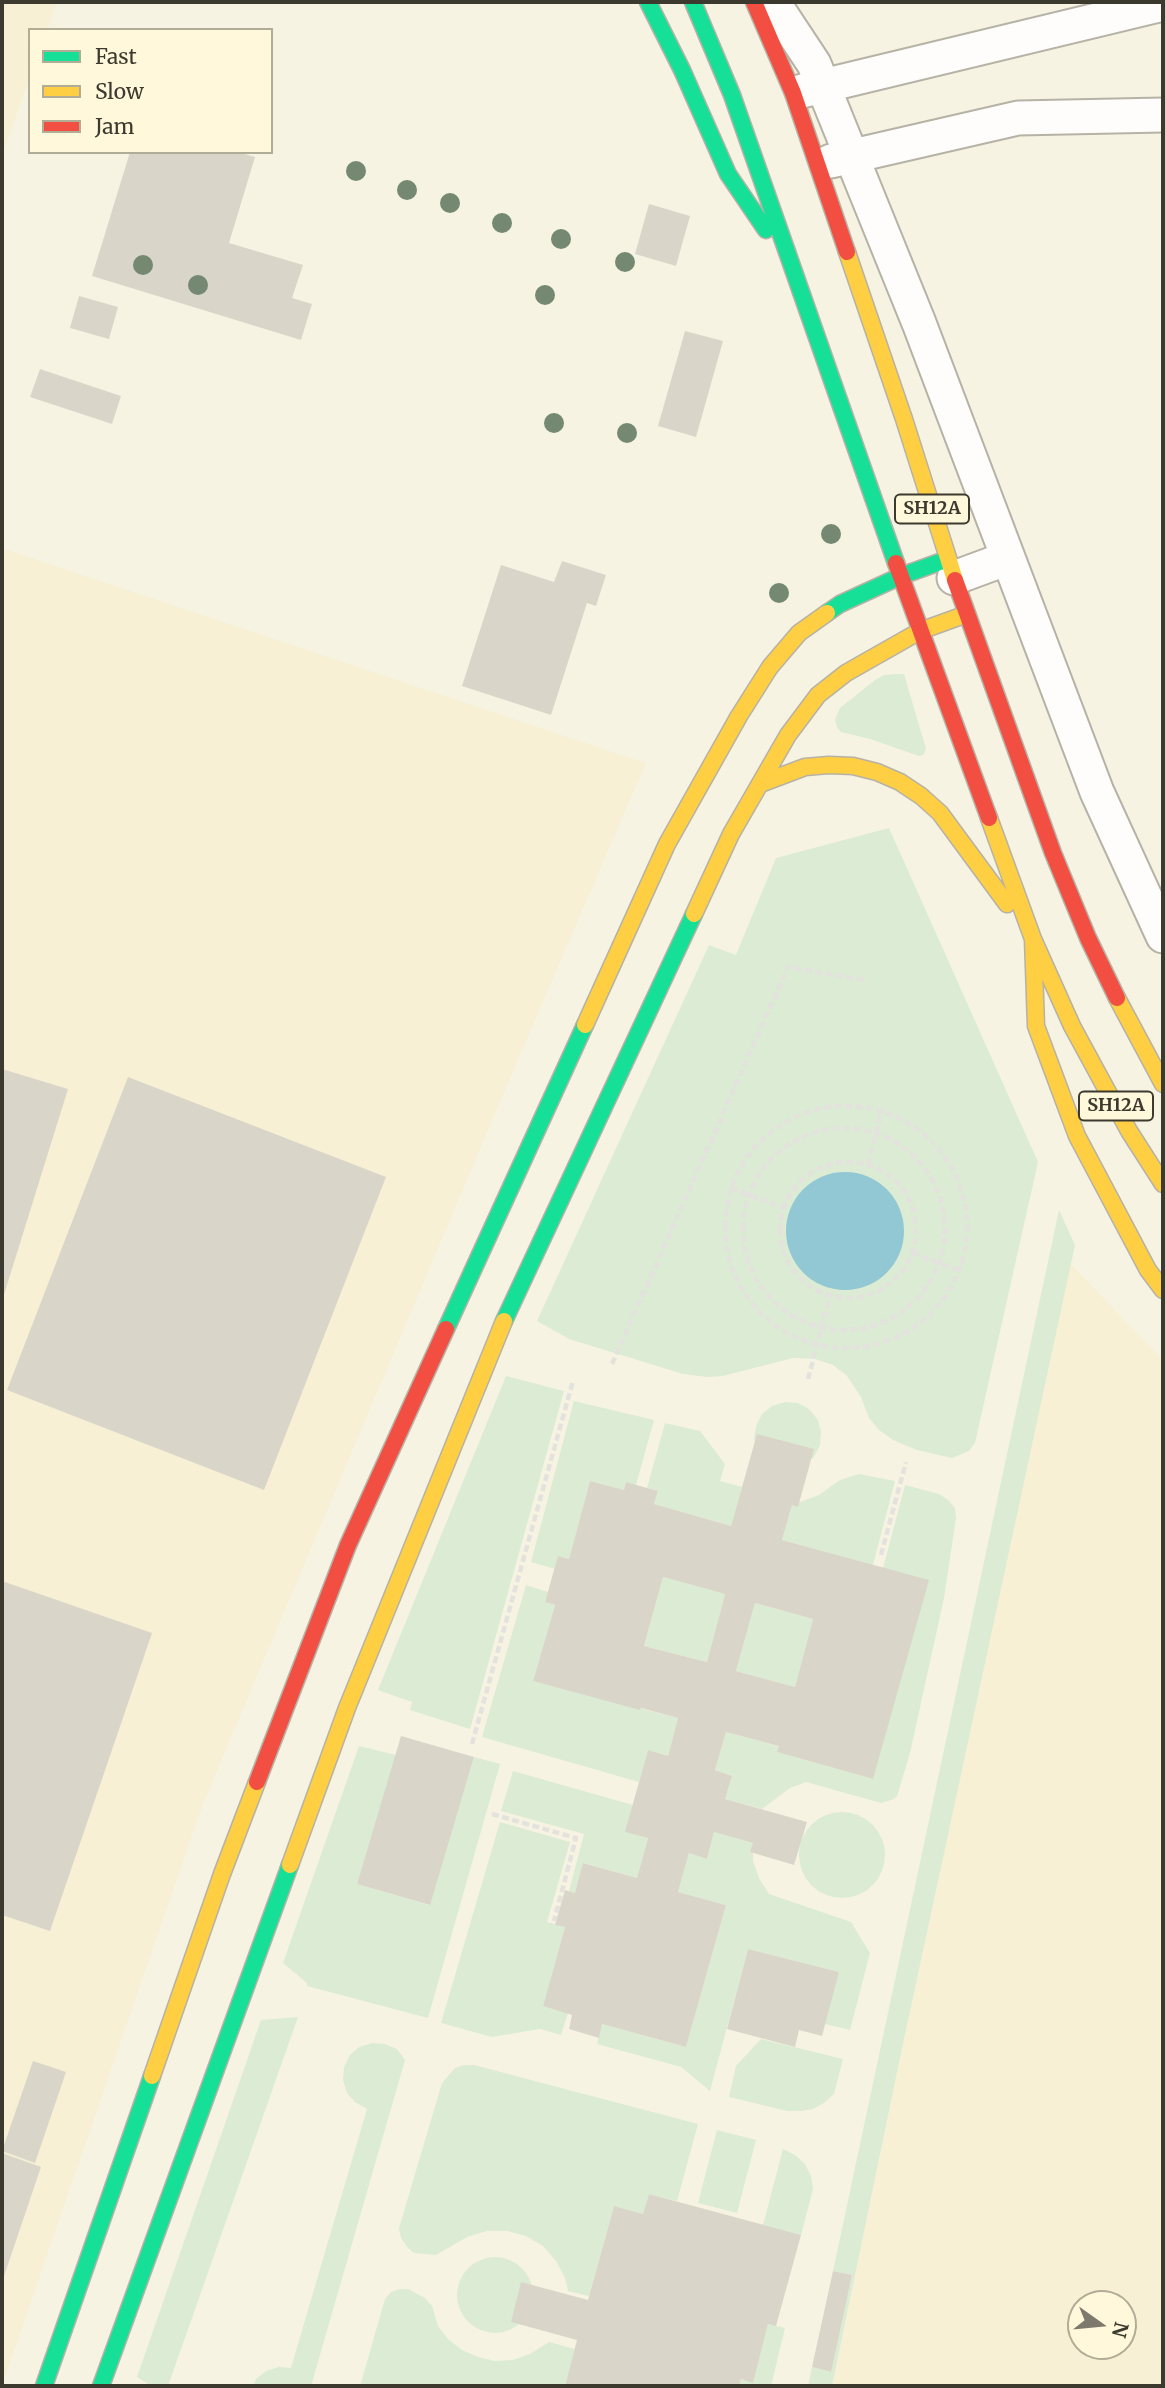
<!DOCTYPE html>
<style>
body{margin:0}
#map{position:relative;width:1165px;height:2388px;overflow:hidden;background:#f7f3e3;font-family:Merriweather,serif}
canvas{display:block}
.frame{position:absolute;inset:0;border:4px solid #3c392e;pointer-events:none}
.legend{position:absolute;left:28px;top:28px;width:245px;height:126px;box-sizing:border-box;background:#fff8db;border:2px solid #b1ac96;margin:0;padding:9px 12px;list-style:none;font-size:21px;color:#3c392e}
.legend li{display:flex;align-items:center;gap:14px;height:35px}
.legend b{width:35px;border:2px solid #b1ac96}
.north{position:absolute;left:1067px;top:2290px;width:70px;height:70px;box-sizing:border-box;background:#fff8db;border:2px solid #b1ac96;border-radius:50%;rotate:105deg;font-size:19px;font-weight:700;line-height:28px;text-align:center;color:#3c392e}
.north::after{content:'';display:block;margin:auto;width:24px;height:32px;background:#7d7a6d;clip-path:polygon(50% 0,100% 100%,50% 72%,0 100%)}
</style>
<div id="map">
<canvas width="1165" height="2388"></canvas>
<div class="frame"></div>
<ul class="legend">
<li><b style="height:9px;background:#16e098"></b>Fast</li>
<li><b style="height:9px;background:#ffcf43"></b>Slow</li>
<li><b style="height:9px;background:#f24e42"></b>Jam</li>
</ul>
<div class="north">N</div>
</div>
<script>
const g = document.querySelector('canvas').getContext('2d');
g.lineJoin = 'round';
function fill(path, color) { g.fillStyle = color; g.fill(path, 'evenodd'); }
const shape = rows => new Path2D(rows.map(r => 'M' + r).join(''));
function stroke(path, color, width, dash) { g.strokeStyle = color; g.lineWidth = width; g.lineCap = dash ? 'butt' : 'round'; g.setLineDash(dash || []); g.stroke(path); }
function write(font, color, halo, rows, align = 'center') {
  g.font = font + ' Merriweather,serif'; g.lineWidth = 5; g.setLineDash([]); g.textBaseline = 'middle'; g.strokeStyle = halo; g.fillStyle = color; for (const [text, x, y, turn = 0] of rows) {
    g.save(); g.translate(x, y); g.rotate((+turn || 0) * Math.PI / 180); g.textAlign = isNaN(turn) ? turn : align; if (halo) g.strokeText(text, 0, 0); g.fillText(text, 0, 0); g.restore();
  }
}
fill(shape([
 [2,2,57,2,47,30,30,30,30,77,2,156],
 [2,548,646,763,509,1081,203,1804,2,2386],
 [1070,1263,1163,1360,1163,2386,832,2386,901,2053],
 [1081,2304,1123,2304,1123,2346,1081,2346]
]), '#f7f0d5');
fill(shape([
 [894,674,904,674,926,749,923,755,919,756,870,739,841,732,837,727,835,720,840,708,875,680,884,675],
 [889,828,1038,1162,975,1443,969,1451,952,1458,917,1450,893,1440,879,1430,869,1418,861,1397,847,1376,833,1365,815,1359,793,1358,723,1376,707,1377,683,1374,569,1339,537,1321,709,945,736,955,776,858],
 [1059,1210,1075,1245,901,2053,832,2386,808,2386,812,2367,830,2372,852,2275,833,2271],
 [506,1376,564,1391,470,1729,410,1710,412,1702,378,1690],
 [574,1401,654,1420,636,1485,626,1482,624,1490,590,1481,569,1559,558,1556,555,1569,531,1562],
 [785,1402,798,1403,809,1409,818,1420,821,1432,820,1445,814,1457,804,1465,758,1452,754,1439,756,1426,762,1414,772,1406],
 [665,1423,700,1431,725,1464,720,1481,742,1487,731,1526,654,1504,658,1491,647,1488],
 [859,1474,895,1481,873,1565,782,1540,792,1505,819,1495,840,1480],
 [905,1485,939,1494,948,1500,955,1508,956,1518,944,1598,910,1753,897,1796,894,1799,881,1803,806,1782,790,1788,762,1809,725,1799,732,1776,715,1770,726,1732,779,1746,777,1752,873,1779,883,1568],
 [663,1577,725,1594,707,1662,644,1646],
 [526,1585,548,1592,545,1602,555,1605,533,1681,678,1718,668,1756,648,1750,639,1782,482,1737],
 [755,1603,813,1619,795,1687,736,1671],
 [359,1746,396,1755,357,1884,429,1905,474,1757,500,1764,428,2018,307,1986,307,1983,283,1963],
 [513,1771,633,1805,626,1832,648,1838,637,1878,584,1863,575,1893,569,1891,584,1834,501,1811],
 '799 1855a43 43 0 1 1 86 0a43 43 0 1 1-86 0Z',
 [500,1822,570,1842,547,1922,565,1927,543,2006,568,2013,561,2035,540,2029,492,2037,441,2023],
 [714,1832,753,1843,753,1861,759,1878,769,1894,851,1922,870,1953,850,2030,825,2024,838,1972,748,1949,710,2091,681,2067,597,2044,602,2024,686,2047,726,1905,678,1892,689,1853,707,1859],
 [298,2017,168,2386,151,2386,137,2377,261,2020],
 [761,2039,843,2059,834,2094,824,2103,813,2109,800,2111,787,2111,729,2097,736,2066],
 [372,2043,385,2044,397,2049,405,2060,311,2386,253,2386,256,2379,266,2371,279,2367,291,2368,367,2109,355,2102,347,2093,343,2080,344,2067,350,2055,359,2047],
 [464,2065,474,2065,698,2124,677,2201,649,2194,643,2214,614,2206,589,2296,568,2291,565,2278,556,2261,543,2246,526,2236,507,2231,487,2231,467,2237,436,2255,414,2253,407,2247,401,2238,399,2228,442,2083,455,2068],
 [717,2130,756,2140,737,2213,698,2203],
 [783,2149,795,2155,805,2164,811,2176,813,2189,801,2235,763,2225],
 '457 2295a38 38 0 1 1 76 0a38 38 0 1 1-76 0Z',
 [400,2289,408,2289,425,2298,432,2306,438,2326,448,2339,462,2350,478,2357,495,2361,513,2360,530,2354,549,2342,575,2349,565,2386,360,2386,385,2299,391,2292],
 [768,2324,785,2328,771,2386,739,2386,741,2379,753,2382]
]), '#dbebd4');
fill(shape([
 '786 1231a59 59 0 1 1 118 0a59 59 0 1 1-118 0Z'
]), '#92c8d4');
fill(shape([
 [130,152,238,152,255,157,229,243,303,265,292,298,312,304,301,340,92,276],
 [649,204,690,216,676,266,635,254],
 [79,296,118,307,109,339,70,328],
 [685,331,723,341,696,437,658,426],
 [40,369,121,396,112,424,30,397],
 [562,561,606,575,596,606,587,603,551,715,462,686,501,565,554,582],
 [2,1069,68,1089,2,1301],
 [128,1077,386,1177,264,1490,7,1390],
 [757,1434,814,1449,798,1507,792,1505,782,1540,929,1580,873,1779,777,1752,779,1746,726,1732,715,1770,732,1776,725,1799,807,1822,794,1865,750,1852,753,1843,714,1832,707,1859,689,1853,678,1892,726,1905,686,2047,602,2024,599,2038,569,2029,572,2015,543,2006,565,1927,555,1925,565,1890,575,1893,583,1863,637,1878,648,1838,625,1832,648,1750,668,1756,678,1718,641,1708,640,1710,533,1681,555,1605,545,1602,558,1556,569,1559,590,1481,624,1490,626,1482,647,1488,658,1491,654,1504,731,1526],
 [663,1577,725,1594,707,1662,644,1646],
 [755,1603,813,1619,795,1687,736,1671],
 [2,1581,152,1633,50,1931,2,1915],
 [401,1736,474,1757,430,1905,357,1884],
 [748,1949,839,1972,822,2036,799,2030,795,2047,727,2029],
 [33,2061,66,2072,35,2163,2,2151],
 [2,2153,41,2167,2,2282],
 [649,2194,801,2235,776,2326,768,2324,753,2383,741,2379,739,2386,565,2386,577,2340,511,2322,521,2282,588,2300,614,2206,643,2214],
 [833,2271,852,2275,831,2372,812,2367]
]), '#d9d6c9');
const street = shape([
 [773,2,814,64,823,86,919,323,1097,792,1163,936],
 [802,91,1163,4],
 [831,161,1018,118,1163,115],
 [954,578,1008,558]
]);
const fast = shape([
 [648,2,682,70,728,174,766,230],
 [693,2,732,95,896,563],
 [827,613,840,604,901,576,948,559],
 [504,1321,694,914],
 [446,1329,585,1025],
 [44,2386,152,2076],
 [101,2386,290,1865]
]);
const slow = shape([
 [847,252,904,419,955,580],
 [760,784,805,767,829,765,853,766,877,772,900,782,921,796,940,813,1007,904],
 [989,818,1033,939,1072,1026,1129,1131,1163,1184],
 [694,914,731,834,788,735,818,695,846,673,920,631,967,614],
 [1033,939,1036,1026,1077,1136,1148,1270,1163,1290],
 [1117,998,1163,1084],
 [585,1025,667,844,739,716,770,667,799,633,827,613],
 [290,1865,347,1708,504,1321],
 [152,2076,222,1874,257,1782]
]);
const jam = shape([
 [754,2,793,93,847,252],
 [896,563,989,818],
 [955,580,1053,853,1088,938,1117,998],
 [257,1782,348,1545,446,1329]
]);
stroke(street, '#b6b2a6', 37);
stroke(fast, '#b6b2a6', 19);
stroke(slow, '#b6b2a6', 19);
stroke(jam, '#b6b2a6', 19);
stroke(shape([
 '725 1227a121 121 0 1 1 242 0a121 121 0 1 1-242 0Z',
 '743 1229a101 101 0 1 1 202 0a101 101 0 1 1-202 0Z',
 '780 1230a68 68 0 1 1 136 0a68 68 0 1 1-136 0Z',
 [868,1164,882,1111],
 [731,1188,784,1208],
 [912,1253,959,1270],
 [612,1364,788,967,865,980],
 [808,1379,830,1296],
 [881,1555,906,1462],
 [472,1744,573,1381],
 [492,1814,576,1838,554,1921]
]), '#e3e2dd', 4.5, [7, 3.5]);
stroke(street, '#fefdfb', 33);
stroke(fast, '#16e098', 16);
stroke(slow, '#ffcf43', 16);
stroke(jam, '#f24e42', 16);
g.fillStyle = '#758972';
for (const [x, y] of [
 [356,171],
 [407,190],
 [450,203],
 [502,223],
 [561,239],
 [625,262],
 [143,265],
 [198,285],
 [545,295],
 [554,423],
 [627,433],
 [831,534],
 [779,593]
]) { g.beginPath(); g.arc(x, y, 10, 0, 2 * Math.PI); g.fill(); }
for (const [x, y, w] of [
 [932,509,74],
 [1116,1106,74]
]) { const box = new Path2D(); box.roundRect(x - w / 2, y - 14.5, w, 29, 5); g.fillStyle = '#fff8db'; g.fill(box); stroke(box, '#3c392e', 2); }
write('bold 18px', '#3c392e', null, [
 ["SH12A",932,509],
 ["SH12A",1116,1106]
]);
</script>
